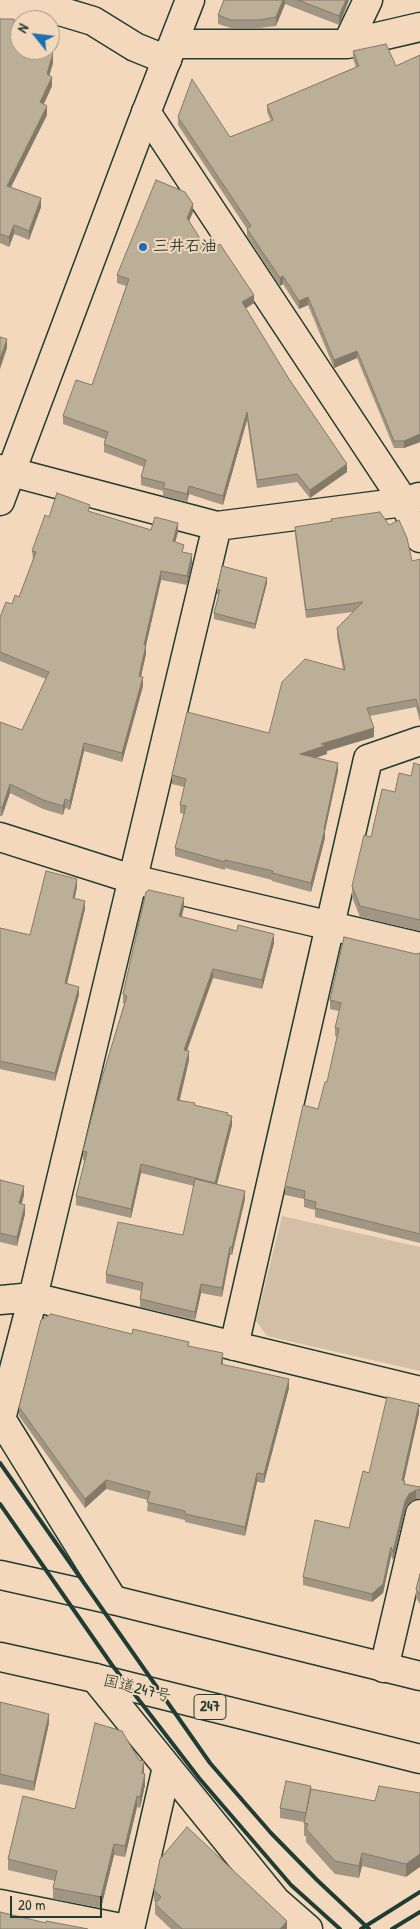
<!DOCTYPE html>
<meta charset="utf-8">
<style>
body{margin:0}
#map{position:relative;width:420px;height:1929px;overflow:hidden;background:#f4d8bb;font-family:"Patrick Hand",sans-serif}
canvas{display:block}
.north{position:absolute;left:10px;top:10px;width:50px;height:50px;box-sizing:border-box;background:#f4d8bb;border:1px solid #9f9a85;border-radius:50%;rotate:299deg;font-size:14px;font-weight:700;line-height:20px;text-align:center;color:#1f3d34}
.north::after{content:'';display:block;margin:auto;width:18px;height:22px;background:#1f6fb2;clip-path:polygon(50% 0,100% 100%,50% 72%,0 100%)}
.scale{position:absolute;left:10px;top:1896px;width:92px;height:22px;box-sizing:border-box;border:2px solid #1f3d34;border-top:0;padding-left:6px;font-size:15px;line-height:18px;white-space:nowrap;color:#1f3d34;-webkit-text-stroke:4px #f4d8bb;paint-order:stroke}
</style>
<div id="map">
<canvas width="420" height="1929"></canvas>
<div class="north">N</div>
<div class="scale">20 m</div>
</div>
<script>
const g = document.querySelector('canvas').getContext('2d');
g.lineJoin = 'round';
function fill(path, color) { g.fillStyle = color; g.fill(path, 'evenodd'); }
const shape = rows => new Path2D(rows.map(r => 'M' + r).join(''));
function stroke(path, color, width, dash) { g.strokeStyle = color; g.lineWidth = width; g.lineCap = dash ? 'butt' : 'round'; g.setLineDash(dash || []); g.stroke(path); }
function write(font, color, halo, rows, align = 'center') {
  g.font = font + ' "Patrick Hand","Klee One",sans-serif'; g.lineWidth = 4; g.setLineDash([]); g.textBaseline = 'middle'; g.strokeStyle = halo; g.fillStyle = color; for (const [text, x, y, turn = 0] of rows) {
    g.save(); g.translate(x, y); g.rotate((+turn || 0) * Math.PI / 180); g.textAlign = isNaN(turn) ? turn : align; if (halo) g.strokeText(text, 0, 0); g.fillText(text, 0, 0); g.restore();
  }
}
fill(shape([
 [282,1216,420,1247,420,1371,267,1336,256,1321]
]), '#d2bfa5');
const street = shape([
 [0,7,43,6,93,21,135,47,167,60],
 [174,44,347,44,420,27],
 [347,44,368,0],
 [146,112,404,502,420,538],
 [0,469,217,526,404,502,419,497],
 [0,837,132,879,420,947],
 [0,1300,33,1297,420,1391],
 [234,1346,368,759,420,741],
 [0,1417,113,1600],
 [1,1419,33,1297,217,526],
 [384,1668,420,1514],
 [95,1678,276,1901,308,1929],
 [0,1904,126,1929],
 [130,1929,167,1767]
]);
const secondary = shape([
 [0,501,142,123,190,0]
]);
const highway = shape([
 [0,1575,113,1600,420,1676],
 [0,1657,95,1678,420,1759]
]);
stroke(street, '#1f3d34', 31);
stroke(secondary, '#1f3d34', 31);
stroke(highway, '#1f3d34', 31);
stroke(street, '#f4d8bb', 28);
stroke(secondary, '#f4d8bb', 28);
stroke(highway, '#f4d8bb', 28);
stroke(shape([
 [0,1463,210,1763,271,1833,317,1880,369,1929],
 [0,1504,112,1665,199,1778,291,1885,340,1929],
 [361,1929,420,1892],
 [392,1929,420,1912]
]), '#1f3d34', 4);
fill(shape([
 [224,0,349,0,339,25,285,4,276,26,259,28,231,28,218,24,218,15],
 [0,19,14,42,53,63,49,75,52,86,44,104,47,115,11,187,41,207,29,240,14,234,9,247,0,243],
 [353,51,396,66,420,55,420,442,404,448,394,448,357,358,334,368,308,305,299,309,283,284,280,286,247,236,247,229,178,125,178,117,230,137,271,121,267,112,267,105,356,67,353,59],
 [193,212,189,221,208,251,254,303,245,308,347,472,310,498,297,482,257,488,247,420,223,505,189,494,187,502,163,496,163,491,141,485,141,477,144,467,104,452,104,444,105,439,63,424,63,416,92,385,126,286,117,283,117,275],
 [90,512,151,530,178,532,175,542,192,563,187,585,161,580,146,645,146,654,141,676,143,686,122,762,84,751,70,810,65,808,63,815,43,809,10,793,2,816,0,816,0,722,22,730,46,679,0,661,0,617,19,597,33,560,32,551,49,517],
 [331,519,412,561,420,561,420,722,416,707,370,716,374,737,327,751,327,754,315,758,338,771,325,831,325,838,311,892,272,881,272,880,225,868,225,870,175,856,175,848,184,814,180,813,180,805,184,787,172,784,172,775,269,733,343,670,337,636,337,628,353,612,306,618,295,535,295,527,331,521],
 [267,583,255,629,214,619,214,613,219,595,217,594,217,589],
 [420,765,420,931,360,917,352,897,352,886,371,837,395,792,411,776],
 [77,887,74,899,85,909,67,984,79,995,55,1081,0,1069,0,928,30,935],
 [184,907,182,917,274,943,262,989,213,978,187,1050,189,1060,180,1100,195,1106,228,1115,232,1125,217,1184,245,1199,232,1255,230,1255,222,1297,201,1293,195,1320,140,1307,140,1299,141,1291,106,1283,106,1274,183,1235,194,1186,141,1173,131,1218,76,1205,76,1196,85,1161,83,1160,83,1151,124,1004,123,1003,123,994],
 [420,953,420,1243,315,1217,315,1210,304,1207,304,1199,285,1195,285,1186,318,1109,327,1082,337,1037,335,1036,335,1028,339,1011,330,1009,330,1000,416,954],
 [0,1180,24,1195,22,1204,25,1214,17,1246,0,1242],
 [132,1334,189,1346,223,1362,222,1365,289,1388,264,1483,257,1482,245,1536,185,1522,185,1520,147,1511,148,1500,106,1489,85,1508,19,1416,19,1407],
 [419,1413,404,1481,405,1484,420,1487,420,1499,416,1499,409,1503,405,1510,393,1560,391,1556,383,1593,372,1602,303,1585,303,1577,349,1528,369,1473],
 [420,1574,420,1604,416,1598,416,1589],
 [0,1702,49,1723,34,1791,0,1784],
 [144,1772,145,1785,140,1808,137,1807,125,1857,114,1855,101,1908,53,1899,53,1888,55,1881,8,1870,8,1859,75,1809],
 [311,1789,375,1801,420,1793,406,1877,362,1866,359,1878,335,1874,306,1842,306,1836,304,1836,304,1822,280,1818,280,1808],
 [154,1890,287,1929,171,1929,155,1914,155,1904,156,1903,154,1901]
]), '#a19683');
fill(shape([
 [283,0,285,0,285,4,276,26,276,17],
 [346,0,349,0,339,25,339,16],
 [53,53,53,63,47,84,47,74],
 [52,77,52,86,40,112,40,102],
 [47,106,47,115,7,195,7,186],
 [41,198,41,207,29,240,29,231],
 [193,204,193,212,187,226,187,218],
 [14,225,14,234,9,247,9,237],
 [283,276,283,284,280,286,280,278],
 [254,295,254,303,242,311,242,302],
 [308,297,308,305,299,309,299,301],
 [7,339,7,348,0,369,0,359],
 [357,351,357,358,334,368,334,360],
 [247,412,247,420,223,505,223,496],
 [420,434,420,442,404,448,404,441],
 [347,464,347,472,310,498,310,490],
 [189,486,189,494,187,502,187,494],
 [178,523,178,532,173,550,173,541],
 [192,554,192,563,187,585,187,576],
 [161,571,161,580,144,654,144,645],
 [267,578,267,583,255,629,255,624],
 [146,645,146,654,139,685,139,676],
 [143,677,143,686,122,762,122,753],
 [374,728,374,737,327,751,327,754,300,763,300,754,321,744],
 [84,743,84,751,70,810,70,801],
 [338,763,338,771,325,831,325,838,311,892,311,883],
 [10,784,10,793,2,816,2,808],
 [65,799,65,808,63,815,63,806],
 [77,879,77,887,73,907,73,898],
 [184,898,184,907,179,925,179,916],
 [85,901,85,909,65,991,65,983],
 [274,934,274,943,262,989,262,980],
 [213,969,213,978,184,1059,184,1050],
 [79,987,79,995,55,1081,55,1073],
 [189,1051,189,1060,177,1109,177,1100],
 [232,1116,232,1125,215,1192,215,1183],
 [141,1164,141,1173,131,1218,131,1209],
 [24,1186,24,1195,19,1212,19,1203],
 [245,1191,245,1199,232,1255,232,1247],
 [25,1205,25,1214,17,1246,17,1237],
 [230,1247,230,1255,222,1297,222,1288],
 [201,1284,201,1293,195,1320,195,1312],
 [223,1353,223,1362,221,1373,221,1364],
 [289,1379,289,1388,264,1483,264,1474],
 [419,1404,419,1413,402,1489,402,1480],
 [257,1473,257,1482,245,1536,245,1527],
 [106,1480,106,1489,85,1508,85,1499],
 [416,1490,416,1499,409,1503,405,1510,393,1560,393,1552,405,1501,409,1494],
 [391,1547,391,1556,383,1593,372,1602,372,1594],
 [49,1714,49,1723,34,1791,34,1782],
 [144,1761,144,1772,142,1784,142,1773],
 [145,1774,145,1785,140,1808,140,1797],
 [137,1796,137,1807,125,1857,125,1846],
 [114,1844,114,1855,101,1908,101,1897],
 [362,1853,362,1866,359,1878,359,1866],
 [420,1854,420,1867,406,1877,406,1864],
 [287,1921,287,1929,280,1929]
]), '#837a6a');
const building = shape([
 [224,0,283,0,276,17,259,20,231,20,218,15,224,0],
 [298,0,346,0,339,16,298,0],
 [0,19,14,19,14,42,20,43,20,50,42,50,53,53,47,74,52,77,40,102,47,106,7,186,41,198,29,231,14,225,9,237,0,234,0,19],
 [386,44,396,66,420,55,420,434,404,441,394,441,357,351,334,360,308,297,299,301,283,276,280,278,247,229,251,226,178,117,192,79,230,137,273,120,267,105,359,66,353,51,386,44],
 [156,180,185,192,193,204,187,218,208,251,220,244,254,295,242,302,289,379,347,464,310,490,297,474,257,480,247,412,223,496,189,486,187,494,163,488,165,483,141,477,146,460,104,444,108,432,63,416,76,380,92,385,129,279,117,275,156,180],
 [0,337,7,339,0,359,0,337],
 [57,493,90,505,88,511,151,530,155,517,178,523,173,541,184,545,182,552,192,554,187,576,161,571,144,645,146,645,139,676,143,677,122,753,84,743,70,801,65,799,63,806,43,800,10,784,2,808,0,807,0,722,22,730,49,672,0,652,0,617,6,602,12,604,15,595,19,597,36,552,32,551,45,515,49,517,57,493],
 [380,512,389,525,399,520,407,538,412,561,420,559,420,713,416,699,367,708,374,728,321,744,327,745,300,754,338,763,324,829,325,829,311,883,272,873,273,871,225,860,225,862,175,848,186,806,180,805,186,779,172,775,187,712,269,733,282,682,305,659,345,670,337,628,363,602,306,610,295,527,332,521,331,519,380,512],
 [222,566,267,578,255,624,214,613,220,590,217,589,222,566],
 [414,763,420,765,420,920,360,906,352,886,364,835,371,837,382,789,395,792,399,773,411,776,414,763],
 [46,871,77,879,73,898,85,901,65,983,79,987,55,1073,0,1061,0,928,30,935,46,871],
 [149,890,184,898,179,916,237,931,238,925,274,934,262,980,213,969,184,1050,189,1051,177,1100,195,1103,194,1105,228,1113,227,1115,232,1116,215,1183,141,1164,131,1209,76,1196,87,1152,83,1151,100,1084,127,996,123,994,146,892,149,890],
 [344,937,416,954,420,953,420,1234,315,1208,316,1202,304,1199,305,1191,285,1186,303,1105,318,1109,325,1082,327,1082,339,1028,335,1028,341,1003,330,1000,344,937],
 [195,1179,245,1191,232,1247,230,1247,222,1288,201,1284,195,1312,140,1299,143,1283,106,1274,118,1222,183,1235,195,1179],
 [0,1180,24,1186,19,1203,25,1205,17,1237,0,1233,0,1180],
 [51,1314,132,1334,133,1329,189,1342,188,1346,223,1353,221,1364,289,1379,264,1474,257,1473,245,1527,185,1514,185,1511,147,1502,150,1492,106,1480,85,1499,19,1407,41,1320,51,1314],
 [387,1397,419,1404,402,1480,405,1481,404,1484,420,1487,420,1490,416,1490,409,1494,405,1501,393,1552,391,1547,383,1584,372,1594,303,1577,315,1520,349,1528,363,1471,369,1473,387,1397],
 [420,1574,420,1595,416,1589,420,1574],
 [0,1702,49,1714,34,1782,0,1774,0,1702],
 [95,1723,122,1731,139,1760,144,1761,142,1773,145,1774,140,1797,137,1796,125,1846,114,1844,101,1897,53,1888,57,1871,8,1859,23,1796,75,1809,95,1723],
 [286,1781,311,1786,306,1813,280,1808,286,1781],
 [379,1786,420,1793,420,1854,406,1864,362,1853,359,1866,335,1861,306,1829,308,1824,304,1823,311,1789,375,1801,379,1786],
 [187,1827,287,1921,280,1929,182,1929,155,1904,161,1897,154,1890,160,1859,187,1827],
 [0,1912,46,1923,46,1921,88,1929,0,1929,0,1912]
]);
fill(building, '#bbaf98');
stroke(building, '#837a6a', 1);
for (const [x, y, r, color] of [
 [143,247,5,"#1f6fb2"]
]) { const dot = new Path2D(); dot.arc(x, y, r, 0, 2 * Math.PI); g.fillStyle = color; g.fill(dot); stroke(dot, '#f4d8bb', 2); }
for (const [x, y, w] of [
 [210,1707,32]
]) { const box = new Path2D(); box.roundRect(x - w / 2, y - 12.5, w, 25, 4); g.fillStyle = '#f4d8bb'; g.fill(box); stroke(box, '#1f3d34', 1); }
write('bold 15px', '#1f3d34', null, [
 ["247",210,1707]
]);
write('bold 16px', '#1f3d34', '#f4d8bb', [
 ["三井石油",153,247]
], 'left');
write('16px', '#1f3d34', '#f4d8bb', [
 ["国道247号",137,1689,14]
]);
</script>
